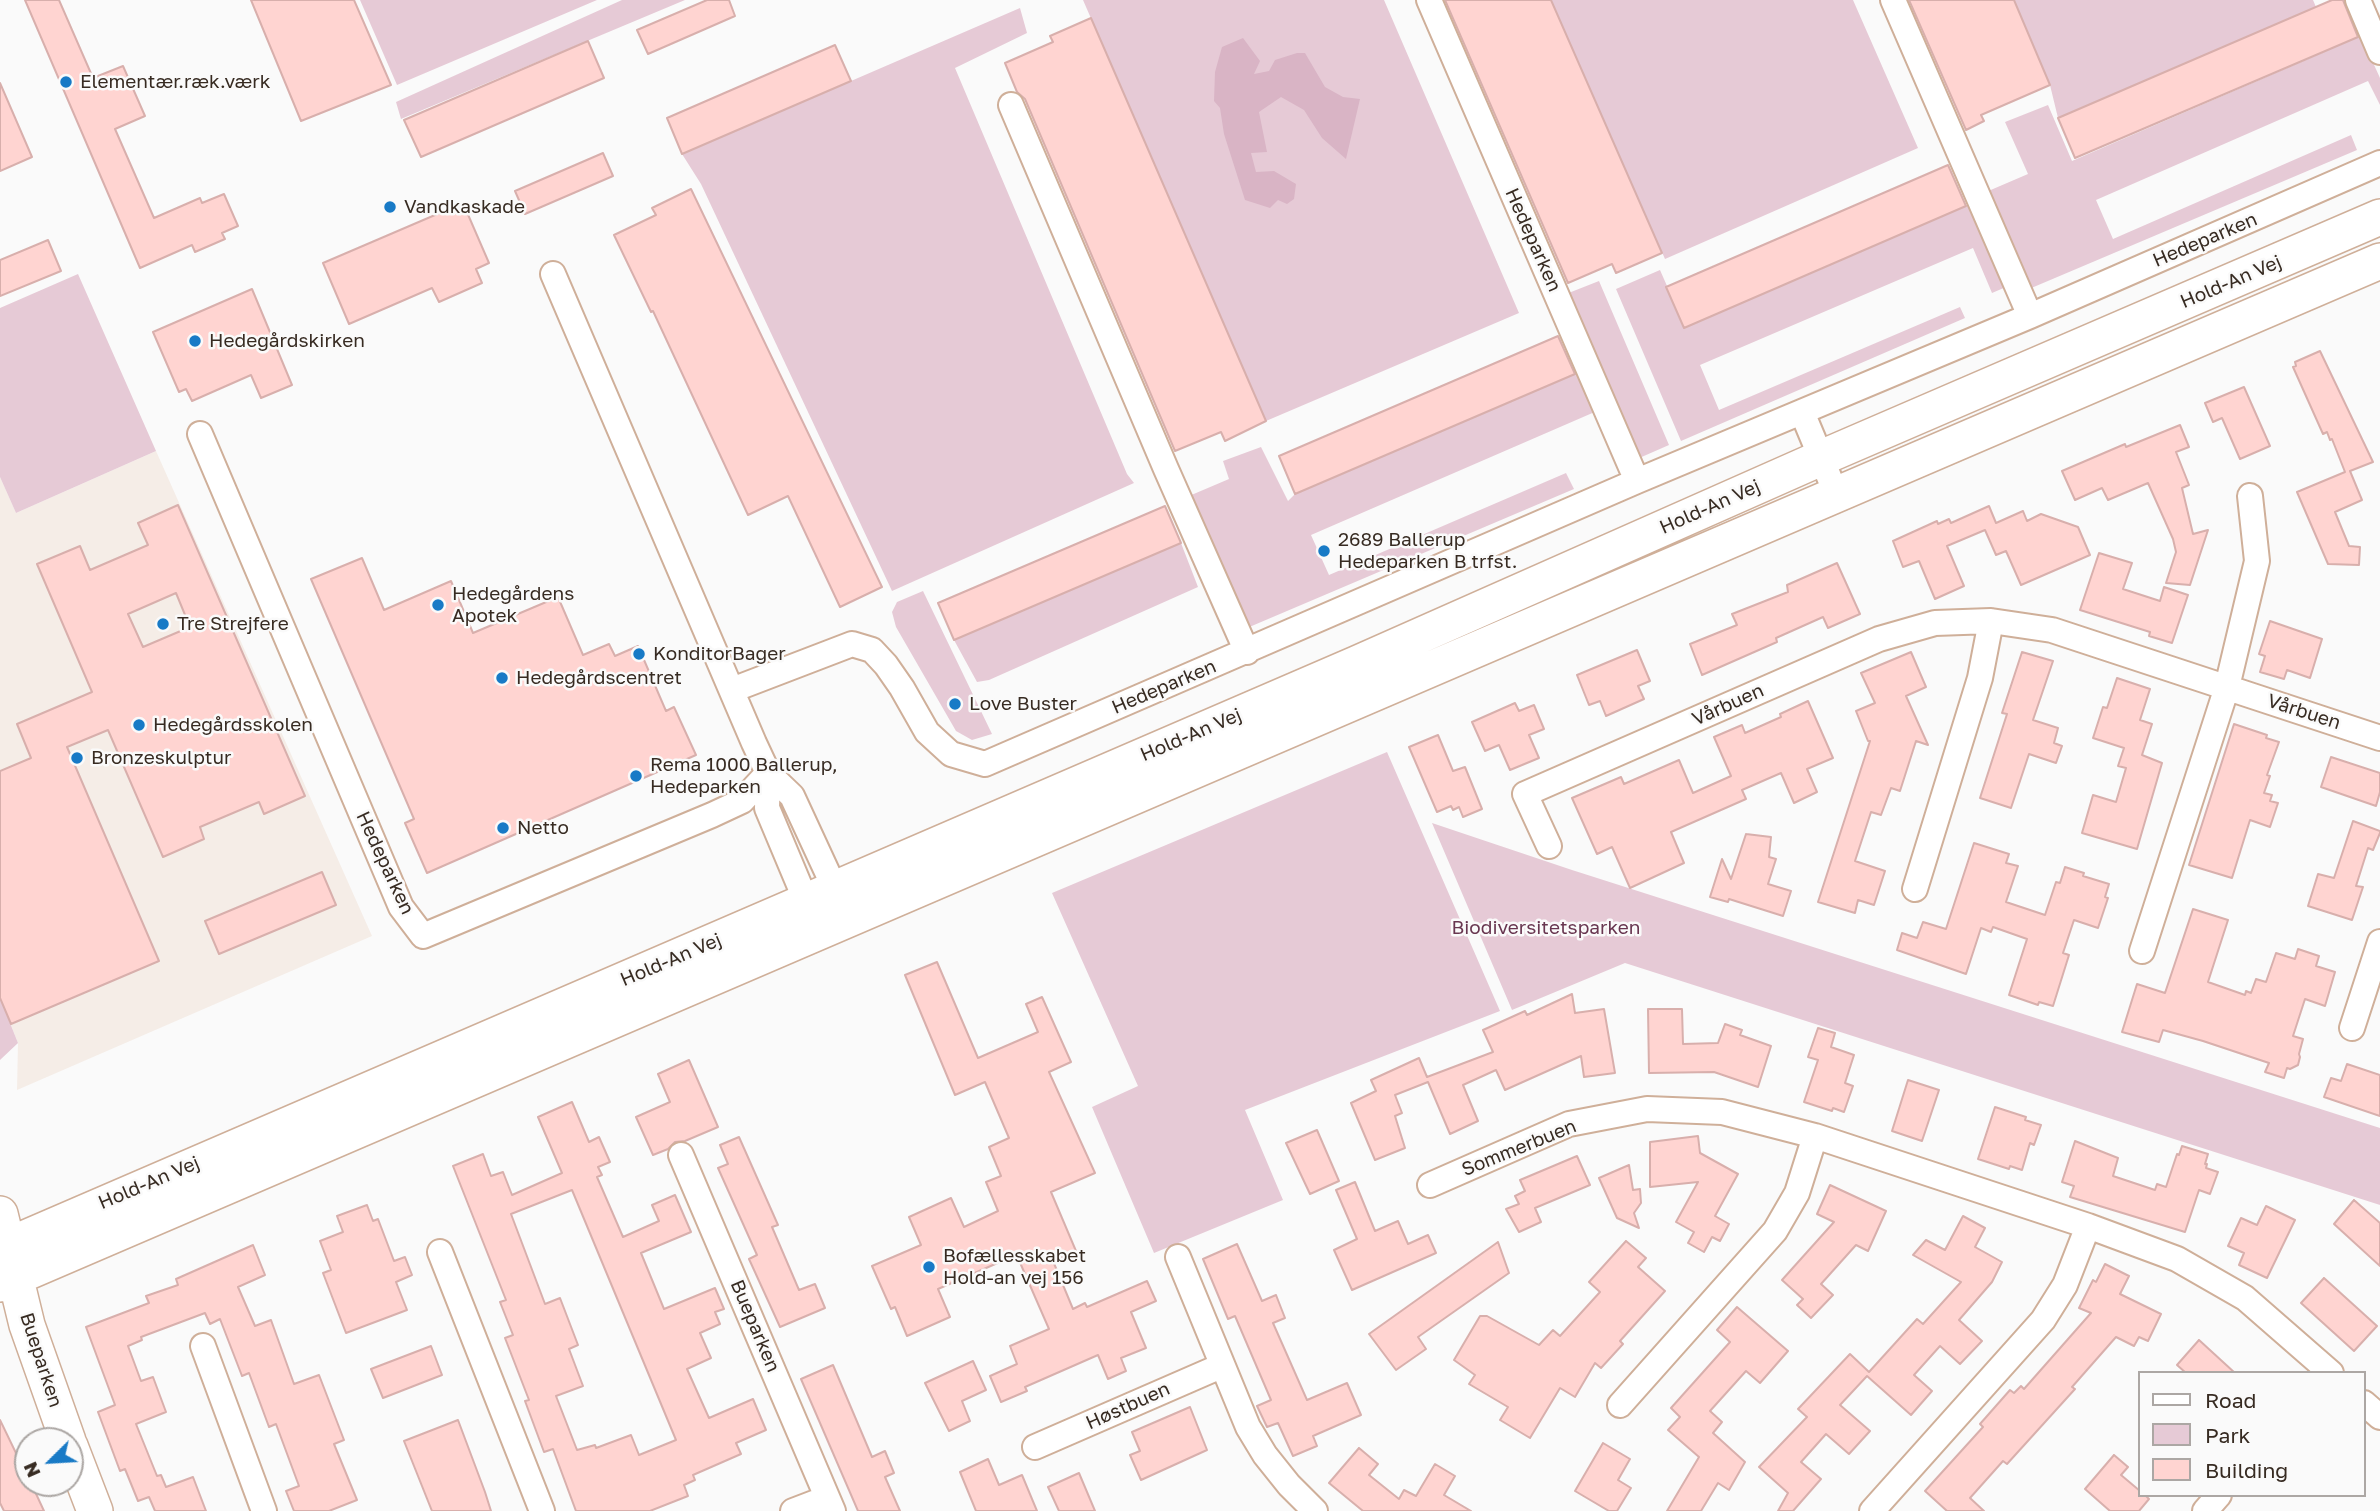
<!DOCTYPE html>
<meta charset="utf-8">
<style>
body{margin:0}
#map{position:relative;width:2380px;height:1511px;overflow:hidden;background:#fafafa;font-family:"Golos Text",sans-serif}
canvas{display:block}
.legend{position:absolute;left:2138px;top:1371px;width:228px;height:126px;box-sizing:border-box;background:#fafafa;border:2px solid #aca7a4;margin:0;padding:9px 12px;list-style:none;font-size:21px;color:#372b22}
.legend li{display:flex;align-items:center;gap:14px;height:35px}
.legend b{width:35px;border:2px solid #aca7a4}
.north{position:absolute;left:14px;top:1427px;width:70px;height:70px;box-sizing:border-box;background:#fafafa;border:2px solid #aca7a4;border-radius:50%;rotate:246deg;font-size:19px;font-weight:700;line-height:28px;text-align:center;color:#372b22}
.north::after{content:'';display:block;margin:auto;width:24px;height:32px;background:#187ac6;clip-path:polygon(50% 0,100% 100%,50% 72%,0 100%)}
</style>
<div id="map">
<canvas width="2380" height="1511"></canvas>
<ul class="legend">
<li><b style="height:9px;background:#fff"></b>Road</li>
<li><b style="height:19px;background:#e6cad6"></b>Park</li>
<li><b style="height:19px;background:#ffd4d1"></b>Building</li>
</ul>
<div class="north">N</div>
</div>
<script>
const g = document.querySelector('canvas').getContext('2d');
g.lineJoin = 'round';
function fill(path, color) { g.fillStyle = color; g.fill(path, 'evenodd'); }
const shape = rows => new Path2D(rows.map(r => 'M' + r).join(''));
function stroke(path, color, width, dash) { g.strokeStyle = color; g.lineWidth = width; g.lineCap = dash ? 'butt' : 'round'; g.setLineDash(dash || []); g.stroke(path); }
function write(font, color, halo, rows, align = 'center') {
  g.font = font + ' "Golos Text",sans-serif'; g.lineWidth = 5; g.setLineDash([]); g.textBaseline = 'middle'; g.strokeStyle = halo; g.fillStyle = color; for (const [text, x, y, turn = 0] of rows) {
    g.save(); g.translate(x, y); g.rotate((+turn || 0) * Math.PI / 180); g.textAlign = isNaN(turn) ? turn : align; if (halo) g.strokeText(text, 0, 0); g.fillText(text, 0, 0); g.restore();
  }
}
fill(shape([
 [156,451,372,936,17,1090,18,1043,0,998,0,477,16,513]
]), '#f5ede7');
fill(shape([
 [360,0,597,0,397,85],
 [622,0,685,0,401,119,396,102],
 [1083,0,1384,0,1519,313,1266,421],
 [1551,0,1853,0,1918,148,1665,259],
 [2014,0,2313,0,2316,7,2058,118,2050,85],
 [1020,8,1027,33,955,68,1127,474,1134,483,892,591,701,184,682,154],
 [2361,36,2380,78,2380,105,2368,81,2096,200,2113,239,2351,135,2357,150,2029,289,1986,192,2028,174,2005,122,2048,105,2072,161],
 [1970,204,2006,287,1992,293,1973,248,1700,365,1719,410,1960,307,1965,318,1681,441,1616,289,1660,270,1685,327],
 [78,274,156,451,16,513,0,477,0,308],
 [1599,281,1669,445,1637,459,1566,294],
 [1577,373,1597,411,1311,535,1329,575,1566,473,1574,489,1247,628,1189,496,1229,479,1223,461,1261,447,1288,501,1295,494],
 [1181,543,1198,587,989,680,977,682,954,640],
 [923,591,992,734,972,740,956,731,896,627,892,612,897,602],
 [1387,752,1500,1011,1245,1110,1283,1200,1154,1253,1092,1107,1138,1086,1052,893],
 [1432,823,1572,870,2380,1128,2380,1205,1625,963,1512,1010],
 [0,998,18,1043,0,1060]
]), '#e6cad6');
fill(shape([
 [1243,38,1260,61,1254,74,1269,71,1275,60,1297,53,1305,53,1325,87,1343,97,1360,99,1346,159,1322,138,1304,110,1281,97,1259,112,1267,152,1251,153,1256,172,1274,171,1296,184,1294,199,1287,204,1278,200,1270,208,1245,200,1224,134,1220,108,1214,101,1215,72,1222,47]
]), '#d9b4c5');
const building = shape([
 [25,0,59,0,93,78,123,66,145,116,115,129,154,218,200,198,202,203,224,194,238,226,222,233,225,239,195,252,192,245,140,268,25,0],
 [251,0,354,0,391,85,301,121,251,0],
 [707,0,729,0,735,16,648,54,637,30,707,0],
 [1445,0,1551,0,1662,253,1616,273,1612,264,1568,283,1445,0],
 [1909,0,2014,0,2050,85,1981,115,1984,121,1966,130,1909,0],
 [2332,0,2343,0,2358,37,2075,158,2058,118,2332,0],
 [1091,18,1266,421,1225,441,1221,432,1175,451,1025,99,1017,92,1005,63,1053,42,1050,36,1091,18],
 [588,41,604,78,421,157,404,120,588,41],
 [835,45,851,81,682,154,667,118,835,45],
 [0,83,32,157,0,171,0,83],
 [603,153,613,176,525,214,515,191,603,153],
 [1948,165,1966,206,1684,328,1666,287,1948,165],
 [691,189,882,587,840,607,788,496,748,515,653,311,651,312,614,235,656,215,652,208,691,189],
 [463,203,489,263,476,269,482,283,439,302,432,288,349,324,323,263,463,203],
 [48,240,61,271,0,296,0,260,48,240],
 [252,289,292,385,261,398,251,375,192,401,186,389,179,392,153,332,252,289],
 [1558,336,1575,374,1295,494,1279,456,1558,336],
 [2320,351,2373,462,2350,471,2362,500,2335,512,2349,546,2360,547,2359,565,2328,564,2297,492,2345,472,2332,439,2330,440,2327,432,2323,434,2293,367,2296,366,2295,362,2320,351],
 [2244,387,2270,446,2240,459,2222,418,2213,422,2205,403,2244,387],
 [2180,425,2189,447,2176,452,2189,485,2182,488,2193,534,2208,530,2190,585,2166,583,2176,552,2173,539,2148,483,2108,500,2102,488,2075,500,2062,471,2125,444,2126,447,2180,425],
 [178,505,305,796,264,814,259,802,200,827,204,839,163,857,108,730,67,747,159,961,11,1024,0,998,0,771,31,758,17,724,92,692,37,564,80,546,90,570,148,545,138,523,178,505],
 [176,593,190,627,143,647,128,614,176,593],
 [1165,506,1181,543,954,640,938,603,1165,506],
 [1989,506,1996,523,2023,511,2027,521,2041,514,2078,527,2090,555,2021,585,2006,551,1996,555,1985,530,1947,546,1964,586,1935,599,1919,561,1903,567,1893,541,1937,521,1938,524,1949,519,1951,523,1989,506],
 [2099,553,2132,563,2123,589,2160,601,2164,587,2188,595,2172,643,2149,636,2150,632,2080,610,2099,553],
 [362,558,384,610,451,581,473,633,558,597,583,655,609,644,615,656,638,646,666,711,674,707,696,755,427,873,405,823,414,819,311,579,362,558],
 [1837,563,1860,614,1828,628,1823,617,1776,638,1777,642,1702,675,1690,644,1737,625,1732,614,1788,592,1787,585,1837,563],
 [2270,621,2322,639,2310,678,2287,670,2284,679,2260,672,2265,656,2259,654,2270,621],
 [1637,650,1650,681,1638,686,1644,699,1606,716,1600,701,1589,705,1577,675,1637,650],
 [1911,652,1926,687,1906,696,1928,745,1916,741,1900,791,1891,788,1881,815,1871,812,1855,861,1885,871,1874,905,1858,900,1855,913,1818,902,1870,741,1868,741,1856,711,1875,703,1861,673,1911,652],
 [2022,652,2053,661,2033,720,2058,728,2054,743,2062,746,2056,763,2029,754,2011,808,1980,798,2007,714,2002,713,2022,652],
 [2117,678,2150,689,2140,720,2152,724,2142,755,2162,763,2137,849,2082,833,2093,795,2116,802,2126,768,2118,766,2124,748,2093,738,2103,707,2107,708,2117,678],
 [1808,701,1833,758,1807,769,1817,792,1794,803,1781,773,1742,790,1746,799,1671,832,1684,863,1630,888,1612,847,1597,854,1572,798,1621,777,1624,784,1679,760,1693,793,1731,776,1714,737,1742,725,1745,733,1781,717,1780,714,1808,701],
 [1515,703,1519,711,1534,705,1544,729,1529,735,1539,758,1510,770,1499,745,1485,751,1472,722,1515,703],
 [2234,724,2267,735,2266,738,2279,742,2267,775,2270,776,2264,793,2272,795,2270,801,2278,803,2270,827,2250,820,2232,878,2189,865,2234,724],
 [1438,735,1453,771,1465,767,1482,809,1463,817,1459,807,1453,810,1451,806,1437,812,1409,747,1438,735],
 [2331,757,2380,773,2380,792,2376,806,2321,787,2331,757],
 [2353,821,2380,831,2380,833,2373,850,2368,848,2356,886,2363,887,2352,920,2308,906,2318,874,2334,878,2353,821],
 [1746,834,1771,837,1769,857,1776,859,1768,884,1791,891,1783,916,1729,899,1728,902,1710,897,1722,859,1731,879,1746,834],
 [1974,843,2009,854,2006,863,2018,866,2006,902,2045,915,2056,882,2060,883,2065,867,2084,873,2083,876,2109,884,2105,897,2108,898,2098,928,2074,920,2063,953,2069,955,2053,1006,2039,1002,2038,1005,2009,995,2027,939,1993,927,1991,932,1981,928,1966,974,1897,950,1902,933,1917,938,1923,922,1946,929,1974,843],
 [322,872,336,905,219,954,205,921,322,872],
 [2193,909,2228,920,2208,982,2245,995,2246,991,2251,993,2256,979,2266,982,2276,953,2295,959,2298,949,2319,956,2316,966,2335,972,2325,1006,2305,999,2293,1036,2303,1039,2299,1054,2300,1057,2298,1065,2290,1069,2287,1068,2284,1078,2265,1072,2269,1063,2203,1041,2163,1030,2159,1042,2122,1032,2137,984,2165,993,2193,909],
 [937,962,978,1058,1038,1032,1026,1004,1042,997,1071,1062,1049,1072,1095,1173,1051,1192,1076,1251,1053,1261,1073,1309,1085,1303,1087,1307,1147,1281,1156,1301,1131,1312,1146,1348,1121,1358,1126,1371,1108,1379,1098,1355,1025,1387,1027,1391,1001,1402,990,1376,1017,1364,1010,1346,1049,1329,1018,1258,1011,1261,1009,1258,938,1289,950,1317,907,1336,895,1307,891,1309,872,1266,921,1245,909,1217,951,1198,964,1227,998,1211,986,1182,1001,1176,989,1147,1009,1138,985,1082,955,1095,905,975,937,962],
 [1572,994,1575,1013,1604,1009,1615,1073,1584,1077,1581,1056,1505,1090,1496,1070,1463,1085,1478,1121,1450,1134,1428,1082,1395,1095,1402,1113,1395,1116,1405,1148,1375,1160,1351,1103,1376,1091,1371,1080,1419,1058,1427,1077,1493,1052,1483,1030,1525,1011,1527,1015,1572,994],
 [1648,1009,1682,1009,1683,1044,1718,1043,1725,1024,1742,1030,1740,1035,1771,1046,1758,1087,1714,1072,1649,1073,1648,1009],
 [1818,1028,1835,1033,1831,1047,1854,1055,1845,1083,1853,1086,1844,1112,1833,1108,1832,1111,1804,1102,1818,1060,1808,1057,1818,1028],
 [689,1060,718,1127,685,1141,675,1142,668,1149,653,1155,636,1117,670,1102,658,1074,689,1060],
 [2347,1064,2380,1075,2380,1116,2324,1097,2331,1078,2341,1081,2347,1064],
 [1908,1080,1939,1090,1922,1141,1892,1131,1908,1080],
 [572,1102,589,1142,599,1137,610,1162,598,1167,602,1175,597,1177,623,1237,659,1221,652,1205,675,1195,691,1232,641,1253,664,1309,715,1288,724,1309,715,1312,720,1324,700,1333,711,1358,687,1369,709,1418,753,1399,766,1430,736,1443,741,1454,693,1475,695,1480,684,1485,688,1496,650,1511,576,1511,553,1449,544,1452,525,1401,529,1400,505,1338,513,1335,500,1302,506,1300,453,1166,483,1154,491,1176,503,1172,512,1195,562,1173,538,1117,572,1102],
 [572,1190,676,1440,639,1455,631,1435,596,1448,595,1445,577,1450,556,1396,583,1386,569,1349,578,1345,560,1298,545,1304,511,1214,572,1190],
 [1995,1107,2026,1117,2025,1120,2041,1125,2034,1145,2030,1143,2022,1170,2010,1166,2009,1169,1978,1159,1995,1107],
 [1317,1130,1339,1181,1310,1194,1286,1143,1317,1130],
 [1698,1136,1700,1153,1738,1174,1715,1216,1729,1224,1720,1241,1712,1237,1704,1252,1688,1243,1694,1232,1676,1222,1698,1182,1650,1187,1650,1142,1698,1136],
 [739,1137,778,1225,772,1227,799,1290,815,1284,825,1308,780,1327,749,1259,757,1255,718,1168,728,1164,720,1145,739,1137],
 [2075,1141,2118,1158,2113,1176,2155,1190,2157,1184,2166,1187,2177,1154,2179,1155,2182,1146,2208,1154,2205,1164,2207,1164,2206,1168,2218,1172,2210,1194,2199,1190,2185,1232,2070,1197,2074,1186,2062,1182,2075,1141],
 [1577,1156,1590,1185,1535,1208,1541,1222,1519,1232,1506,1209,1519,1204,1515,1196,1525,1191,1520,1180,1577,1156],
 [1629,1165,1633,1190,1640,1189,1641,1203,1634,1213,1639,1228,1617,1218,1599,1178,1629,1165],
 [1355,1182,1375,1231,1398,1221,1408,1244,1428,1235,1436,1253,1352,1290,1334,1250,1357,1239,1336,1190,1355,1182],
 [1830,1185,1886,1211,1868,1251,1856,1245,1821,1284,1833,1295,1811,1318,1797,1305,1803,1299,1782,1280,1834,1222,1817,1214,1830,1185],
 [2354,1200,2380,1223,2380,1266,2334,1224,2354,1200],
 [367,1205,373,1221,378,1219,394,1261,405,1257,412,1275,396,1282,407,1310,346,1333,323,1273,331,1270,320,1241,343,1232,337,1216,367,1205],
 [2266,1206,2295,1220,2267,1278,2239,1265,2244,1253,2228,1246,2241,1218,2257,1225,2266,1206],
 [1963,1216,1985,1228,1975,1247,2002,1262,1992,1282,1959,1320,1982,1341,1960,1364,1940,1346,1914,1375,1932,1391,1911,1415,1867,1376,1840,1405,1870,1431,1849,1454,1826,1434,1801,1462,1821,1479,1793,1511,1778,1511,1788,1493,1759,1467,1807,1417,1798,1409,1850,1354,1869,1372,1917,1319,1923,1324,1961,1282,1913,1255,1926,1240,1945,1250,1963,1216],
 [1626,1241,1646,1258,1638,1267,1665,1291,1620,1341,1623,1344,1601,1368,1595,1363,1575,1397,1560,1388,1530,1438,1500,1420,1508,1407,1469,1384,1475,1375,1454,1360,1480,1316,1487,1316,1539,1345,1553,1330,1560,1336,1600,1292,1589,1282,1626,1241],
 [1498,1242,1509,1273,1418,1337,1426,1349,1396,1370,1369,1334,1498,1242],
 [1237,1244,1262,1301,1276,1295,1285,1318,1273,1323,1307,1400,1347,1383,1361,1415,1313,1436,1317,1446,1293,1456,1278,1423,1267,1427,1257,1406,1271,1400,1235,1316,1228,1319,1203,1259,1237,1244],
 [253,1245,265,1275,238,1287,255,1326,271,1320,294,1384,319,1375,344,1440,334,1444,357,1500,329,1511,294,1511,286,1491,299,1486,276,1424,269,1427,249,1373,242,1376,220,1319,210,1324,205,1313,141,1337,142,1340,128,1346,141,1381,153,1377,166,1412,136,1424,157,1476,161,1475,166,1487,193,1477,206,1511,155,1511,149,1497,138,1501,125,1469,120,1471,98,1412,115,1405,86,1327,149,1303,146,1296,178,1285,176,1279,253,1245],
 [2105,1264,2129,1276,2120,1294,2161,1314,2148,1341,2139,1337,2134,1346,2116,1337,2072,1387,2075,1389,2007,1464,2003,1461,1970,1498,1984,1511,1947,1511,1925,1491,1983,1427,1980,1424,2010,1390,2014,1393,2021,1386,2024,1389,2091,1313,2079,1308,2093,1280,2096,1282,2105,1264],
 [2324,1278,2377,1326,2354,1351,2301,1303,2324,1278],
 [1737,1307,1788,1351,1760,1383,1746,1371,1710,1411,1722,1422,1713,1433,1745,1462,1729,1490,1718,1483,1701,1511,1667,1511,1699,1457,1668,1430,1680,1417,1671,1408,1730,1342,1717,1330,1737,1307],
 [2199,1340,2235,1373,2186,1373,2177,1365,2199,1340],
 [431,1346,442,1375,383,1398,371,1369,431,1346],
 [973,1361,986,1390,962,1401,970,1421,949,1431,925,1383,973,1361],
 [833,1365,872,1457,885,1451,894,1473,885,1477,900,1511,858,1511,801,1379,833,1365],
 [1190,1407,1207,1450,1141,1480,1130,1455,1140,1451,1132,1432,1190,1407],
 [0,1420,28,1478,28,1483,31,1483,44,1511,4,1511,0,1503,0,1420],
 [458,1420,485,1492,491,1511,432,1511,404,1441,458,1420],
 [1603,1443,1630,1459,1618,1480,1631,1488,1617,1511,1609,1511,1575,1491,1603,1443],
 [1359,1448,1378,1464,1369,1475,1399,1499,1404,1490,1416,1496,1435,1464,1455,1476,1444,1495,1471,1511,1363,1511,1329,1483,1359,1448],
 [2114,1455,2128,1467,2121,1475,2140,1491,2140,1495,2145,1495,2149,1499,2139,1511,2110,1511,2085,1489,2114,1455],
 [988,1459,999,1485,1022,1475,1037,1511,976,1511,960,1472,988,1459],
 [1079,1473,1095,1511,1059,1511,1048,1487,1079,1473]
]);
fill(building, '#ffd4d1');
stroke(building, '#d8afac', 2);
const street = shape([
 [1429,0,1637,481],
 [1893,0,2030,316],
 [2358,0,2380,52],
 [1011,105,1166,469,1247,652],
 [553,274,754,743,768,773,792,796,835,889,835,904],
 [1802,412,1837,496],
 [200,434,401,907,423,936,712,815,742,801,768,773],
 [732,690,852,644,872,650,886,665,902,688,927,732,951,754,985,764,1637,481,2030,316,2380,163],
 [768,773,767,808,806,901,818,911],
 [1549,846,1525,794,1879,639,1935,623,1991,621,2052,630,2380,738],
 [1915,889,1980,678,1991,621],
 [2142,951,2227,687,2257,561,2250,496],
 [2352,1028,2380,942],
 [681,1155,833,1511],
 [1430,1185,1569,1124,1647,1109,1722,1112,1815,1136,2088,1226,2177,1259,2245,1298,2331,1373],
 [440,1252,542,1511],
 [1178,1257,1248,1427,1265,1455,1289,1485,1315,1511],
 [203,1346,264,1511],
 [2364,1403,2380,1417],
 [1620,1405,1775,1231,1797,1193,1815,1136],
 [1035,1447,1221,1366],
 [793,1511,827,1498],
 [1872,1511,2043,1320,2065,1285,2088,1226],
 [2205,1511,2219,1495]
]);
const secondary = shape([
 [0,1214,27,1325,68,1441],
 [0,1249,1356,664,1821,458,2380,217],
 [0,1284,2380,261],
 [70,1446,95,1511]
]);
stroke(street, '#cfaf99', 28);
stroke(secondary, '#cfaf99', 38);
stroke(street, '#fff', 24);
stroke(secondary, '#fff', 35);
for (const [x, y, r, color] of [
 [66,82,7,"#187ac6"],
 [390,207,7,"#187ac6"],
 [195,341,7,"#187ac6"],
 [1324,551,7,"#187ac6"],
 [438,605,7,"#187ac6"],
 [163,624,7,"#187ac6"],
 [639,654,7,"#187ac6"],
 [502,678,7,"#187ac6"],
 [955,704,7,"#187ac6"],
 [139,725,7,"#187ac6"],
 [77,758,7,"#187ac6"],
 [636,776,7,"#187ac6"],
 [503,828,7,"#187ac6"],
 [929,1267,7,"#187ac6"]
]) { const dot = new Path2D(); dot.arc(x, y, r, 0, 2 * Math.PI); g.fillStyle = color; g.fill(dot); stroke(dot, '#fafafa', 2.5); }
write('19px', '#372b22', '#fafafa', [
 ["Elementær.ræk.værk",80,82],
 ["Vandkaskade",404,207],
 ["Hedegårdskirken",209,341],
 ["2689 Ballerup",1338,540],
 ["Hedeparken B trfst.",1338,562],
 ["Hedegårdens",452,594],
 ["Apotek",452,616],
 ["Tre Strejfere",177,624],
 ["KonditorBager",653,654],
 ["Hedegårdscentret",516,678],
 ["Love Buster",969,704],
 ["Hedegårdsskolen",153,725],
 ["Bronzeskulptur",91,758],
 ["Rema 1000 Ballerup,",650,765],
 ["Hedeparken",650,787],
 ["Netto",517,828],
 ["Bofællesskabet",943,1256],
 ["Hold-an vej 156",943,1278]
], 'left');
write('19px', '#372b22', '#fafafa', [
 ["Hedeparken",1533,240,66],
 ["Hedeparken",2205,240,-23],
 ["Hold-An Vej",2231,282,-23],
 ["Hold-An Vej",1710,507,-24],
 ["Hedeparken",1164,687,-23],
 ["Vårbuen",1728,705,-24],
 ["Vårbuen",2304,712,18],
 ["Hold-An Vej",1191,735,-23],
 ["Hedeparken",385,863,65],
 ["Hold-An Vej",671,960,-23],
 ["Sommerbuen",1519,1148,-22],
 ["Hold-An Vej",149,1183,-23],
 ["Bueparken",755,1326,67],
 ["Bueparken",41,1360,72],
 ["Høstbuen",1128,1406,-24]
]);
write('19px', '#683650', '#fafafa', [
 ["Biodiversitetsparken",1546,928]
]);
</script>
